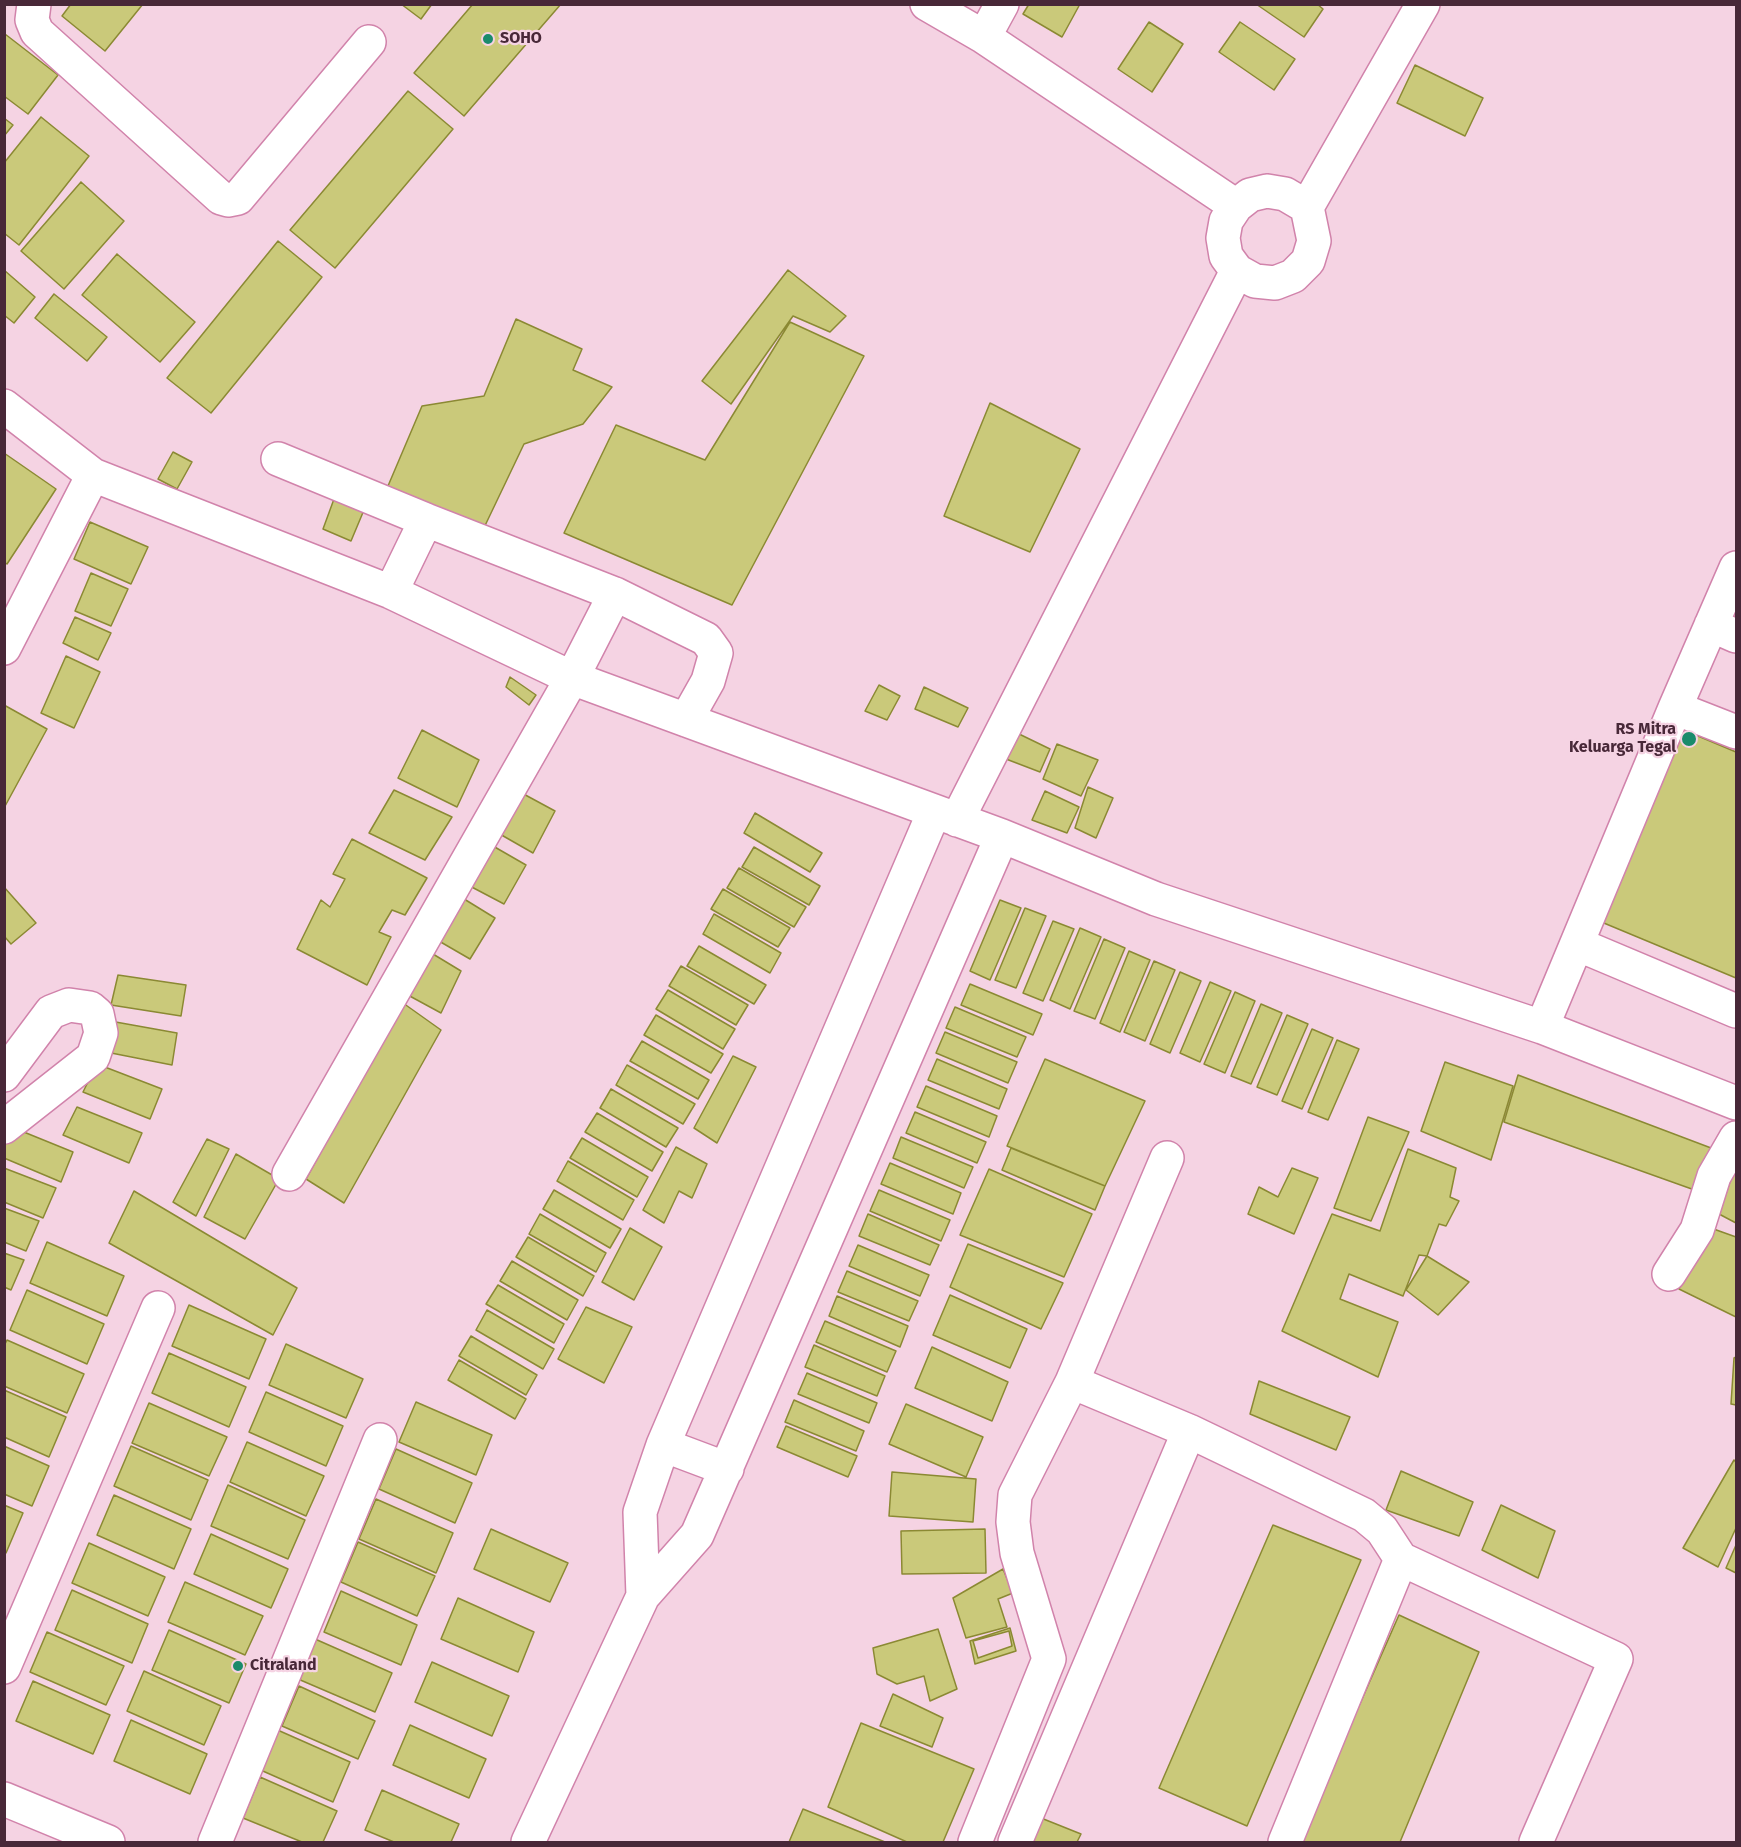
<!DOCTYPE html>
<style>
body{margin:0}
#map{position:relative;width:1741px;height:1847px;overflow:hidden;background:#f5d3e3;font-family:"Fira Sans",sans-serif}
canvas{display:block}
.frame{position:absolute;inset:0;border:6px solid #482838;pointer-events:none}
</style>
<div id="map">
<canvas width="1741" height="1847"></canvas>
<div class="frame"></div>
</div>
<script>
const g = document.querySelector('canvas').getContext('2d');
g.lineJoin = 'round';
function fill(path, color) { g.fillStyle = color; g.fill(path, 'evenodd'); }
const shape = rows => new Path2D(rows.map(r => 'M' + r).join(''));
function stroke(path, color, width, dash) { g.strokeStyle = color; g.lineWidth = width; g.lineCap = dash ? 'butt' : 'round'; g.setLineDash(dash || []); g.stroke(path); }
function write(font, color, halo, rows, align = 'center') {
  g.font = font + ' "Fira Sans",sans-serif'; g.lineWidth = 4.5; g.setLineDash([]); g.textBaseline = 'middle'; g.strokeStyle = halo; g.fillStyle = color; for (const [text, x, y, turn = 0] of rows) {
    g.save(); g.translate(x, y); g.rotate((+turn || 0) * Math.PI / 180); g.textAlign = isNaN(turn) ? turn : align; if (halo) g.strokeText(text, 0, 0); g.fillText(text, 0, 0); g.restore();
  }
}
const building = shape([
 [71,4,143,4,105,51,62,16,71,4],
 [401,4,432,4,421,19,401,4],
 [473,4,561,4,464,116,414,73,473,4],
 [1029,4,1080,4,1062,37,1023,14,1029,4],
 [1256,4,1317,4,1323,9,1304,37,1256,4],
 [1149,22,1183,44,1152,92,1118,69,1149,22],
 [1240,22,1295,59,1274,90,1219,52,1240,22],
 [5,34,58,75,28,114,4,96,5,34],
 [1415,65,1483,98,1465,136,1397,103,1415,65],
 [408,91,453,129,335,268,290,230,408,91],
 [41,117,89,156,19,245,4,233,4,163,41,117],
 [4,118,13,125,4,136,4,118],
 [81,182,124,221,64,289,21,251,81,182],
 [278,241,322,277,211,413,167,378,278,241],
 [117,254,195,322,160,362,82,295,117,254],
 [4,270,35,297,14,323,4,315,4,270],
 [788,270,846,316,830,332,793,316,731,404,702,381,788,270],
 [54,294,107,337,87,361,35,318,54,294],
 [516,319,582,349,573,370,612,387,583,424,524,444,481,534,385,493,422,406,484,396,516,319],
 [790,322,864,356,732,605,564,533,616,425,705,460,790,322],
 [990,403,1080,449,1030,552,944,516,990,403],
 [173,452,192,462,177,489,158,479,173,452],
 [4,453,56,489,7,564,4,562,4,453],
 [334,499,364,510,351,541,323,529,334,499],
 [90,522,148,547,131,584,74,559,90,522],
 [91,573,128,589,111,626,75,611,91,573],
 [75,617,111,633,98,660,63,643,75,617],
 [66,656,100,672,74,728,41,713,66,656],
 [510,677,536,695,529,705,506,687,510,677],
 [879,685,900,696,887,720,865,711,879,685],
 [924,687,968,708,958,727,915,709,924,687],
 [4,705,47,729,4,808,4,705],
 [1679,728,1736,752,1736,978,1599,921,1679,728],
 [422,730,479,760,457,807,398,778,422,730],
 [1017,733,1050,749,1040,772,1006,759,1017,733],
 [1057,744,1098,760,1081,796,1043,779,1057,744],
 [1088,787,1113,798,1096,838,1075,828,1088,787],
 [394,790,452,817,425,860,369,833,394,790],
 [518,791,555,811,533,853,498,833,518,791],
 [1045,791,1079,807,1067,833,1032,820,1045,791],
 [755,813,822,853,810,872,744,833,755,813],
 [352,839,427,878,405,915,392,910,379,932,391,937,367,985,297,949,321,900,330,907,345,879,333,874,352,839],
 [486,842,526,865,504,904,466,884,486,842],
 [754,847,820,886,809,905,742,867,754,847],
 [739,868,806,907,794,927,727,888,739,868],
 [4,887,36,923,11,944,4,936,4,887],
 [723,889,790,928,778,947,711,909,723,889],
 [456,894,495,918,470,959,432,937,456,894],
 [1000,900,1021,908,990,980,970,971,1000,900],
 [1025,908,1046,916,1016,988,995,980,1025,908],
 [714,914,781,953,770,973,703,934,714,914],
 [1053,921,1074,929,1043,1001,1023,993,1053,921],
 [1080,928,1101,937,1070,1009,1050,1000,1080,928],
 [1104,939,1125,948,1095,1019,1074,1011,1104,939],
 [699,946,766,985,754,1004,687,966,699,946],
 [428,951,461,971,441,1013,406,994,428,951],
 [1129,951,1150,960,1120,1032,1100,1023,1129,951],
 [1154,961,1175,970,1145,1041,1124,1032,1154,961],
 [681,966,748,1005,736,1025,669,986,681,966],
 [1180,972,1201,981,1170,1053,1150,1044,1180,972],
 [118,975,186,985,181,1016,111,1005,118,975],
 [1210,982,1231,991,1200,1062,1180,1053,1210,982],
 [970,984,1042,1014,1033,1035,961,1005,970,984],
 [668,990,735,1029,723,1049,656,1009,668,990],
 [1235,992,1255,1001,1225,1073,1204,1064,1235,992],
 [403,1003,441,1030,344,1203,306,1179,403,1003],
 [1261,1004,1282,1013,1251,1084,1231,1076,1261,1004],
 [955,1007,1026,1037,1017,1057,946,1028,955,1007],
 [656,1015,723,1054,711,1073,644,1035,656,1015],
 [1287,1015,1308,1024,1277,1095,1257,1087,1287,1015],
 [110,1021,177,1033,172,1065,101,1051,110,1021],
 [1312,1029,1333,1038,1302,1109,1282,1101,1312,1029],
 [945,1032,1017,1062,1008,1083,936,1053,945,1032],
 [1337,1040,1359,1049,1328,1120,1308,1112,1337,1040],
 [642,1041,709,1080,698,1099,630,1061,642,1041],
 [733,1056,756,1067,717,1143,694,1128,733,1056],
 [937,1059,1007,1089,999,1109,928,1080,937,1059],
 [1045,1059,1145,1101,1105,1186,1007,1146,1045,1059],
 [1445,1062,1513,1086,1491,1160,1421,1131,1445,1062],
 [97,1064,162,1089,150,1119,83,1092,97,1064],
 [627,1065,695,1104,683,1124,616,1085,627,1065],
 [1518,1075,1719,1151,1703,1193,1504,1122,1518,1075],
 [926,1086,997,1116,989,1137,917,1107,926,1086],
 [611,1089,678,1128,666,1147,600,1108,611,1089],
 [77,1107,142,1133,129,1163,63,1135,77,1107],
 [915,1112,986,1142,977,1163,906,1133,915,1112],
 [597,1113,663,1152,652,1171,585,1132,597,1113],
 [1368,1117,1409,1132,1371,1221,1334,1208,1368,1117],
 [9,1126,73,1152,61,1182,4,1158,4,1135,9,1126],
 [901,1137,973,1167,964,1188,893,1158,901,1137],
 [582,1138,648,1177,637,1197,570,1158,582,1138],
 [207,1139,229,1149,196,1216,173,1202,207,1139],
 [676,1147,707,1164,692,1198,679,1191,664,1223,643,1210,676,1147],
 [1011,1148,1105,1186,1095,1210,1002,1170,1011,1148],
 [1408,1149,1456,1168,1450,1197,1459,1201,1446,1226,1439,1224,1427,1256,1419,1255,1403,1296,1349,1274,1340,1299,1398,1322,1378,1377,1282,1331,1332,1214,1380,1231,1408,1149],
 [236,1154,279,1179,245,1239,204,1217,236,1154],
 [568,1161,634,1200,623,1220,557,1181,568,1161],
 [890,1163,961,1193,953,1214,881,1184,890,1163],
 [1736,1164,1736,1223,1719,1214,1736,1164],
 [4,1168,56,1188,43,1218,4,1202,4,1168],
 [1292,1168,1318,1178,1294,1234,1248,1214,1259,1187,1278,1197,1292,1168],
 [989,1169,1092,1214,1064,1277,960,1235,989,1169],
 [554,1190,621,1229,610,1248,543,1209,554,1190],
 [879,1190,950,1220,941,1241,870,1211,879,1190],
 [134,1191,297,1288,273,1335,109,1243,134,1191],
 [4,1208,39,1221,26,1251,4,1242,4,1208],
 [540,1214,606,1253,596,1272,529,1234,540,1214],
 [868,1214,939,1245,930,1265,859,1236,868,1214],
 [1708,1227,1736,1237,1736,1317,1679,1289,1708,1227],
 [630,1228,662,1247,634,1300,602,1282,630,1228],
 [528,1237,594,1276,583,1296,516,1257,528,1237],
 [47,1242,124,1276,107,1316,30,1283,47,1242],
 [968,1244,1063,1283,1041,1329,950,1287,968,1244],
 [858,1245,929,1275,920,1296,849,1266,858,1245],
 [4,1253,24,1260,11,1290,4,1287,4,1253],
 [1427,1256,1469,1282,1438,1315,1406,1290,1427,1256],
 [512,1261,578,1300,567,1320,500,1281,512,1261],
 [847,1271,918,1301,909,1321,838,1292,847,1271],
 [498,1285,564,1324,554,1343,486,1304,498,1285],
 [27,1290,104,1324,87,1364,10,1330,27,1290],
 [950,1295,1027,1329,1010,1368,933,1335,950,1295],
 [837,1296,908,1326,900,1347,829,1316,837,1296],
 [189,1305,266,1339,249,1379,172,1346,189,1305],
 [586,1307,632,1327,604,1383,558,1359,586,1307],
 [487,1310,554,1349,543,1369,476,1330,487,1310],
 [825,1321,896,1351,887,1372,816,1342,825,1321],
 [471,1336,537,1375,526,1395,459,1356,471,1336],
 [7,1340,84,1374,67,1413,4,1386,4,1346,7,1340],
 [286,1344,363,1379,346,1418,269,1385,286,1344],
 [814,1345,885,1376,877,1396,805,1367,814,1345],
 [932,1347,1008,1382,992,1421,915,1388,932,1347],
 [169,1353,246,1387,229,1427,152,1393,169,1353],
 [1736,1357,1736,1405,1731,1404,1734,1358,1736,1357],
 [459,1360,526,1399,515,1419,448,1380,459,1360],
 [807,1373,877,1403,869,1423,798,1394,807,1373],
 [1259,1381,1350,1417,1336,1450,1250,1414,1259,1381],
 [4,1390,66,1417,49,1457,4,1437,4,1390],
 [266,1392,343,1426,326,1466,249,1432,266,1392],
 [794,1400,864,1431,856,1451,785,1422,794,1400],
 [416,1402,492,1435,476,1475,399,1442,416,1402],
 [149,1403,227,1437,209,1476,132,1443,149,1403],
 [906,1404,983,1437,966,1477,889,1444,906,1404],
 [786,1426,857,1456,848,1477,777,1447,786,1426],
 [247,1442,324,1476,306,1516,230,1482,247,1442],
 [4,1446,49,1466,32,1506,4,1494,4,1446],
 [131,1446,208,1480,191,1520,114,1486,131,1446],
 [396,1449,472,1483,455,1523,379,1489,396,1449],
 [1734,1460,1736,1462,1736,1528,1718,1567,1683,1548,1734,1460],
 [1401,1471,1473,1502,1459,1536,1386,1510,1401,1471],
 [892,1472,976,1479,973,1522,889,1516,892,1472],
 [228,1485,305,1520,288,1559,211,1526,228,1485],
 [114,1495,191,1529,174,1569,97,1535,114,1495],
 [376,1499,453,1533,436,1573,359,1539,376,1499],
 [4,1505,23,1513,6,1553,4,1552,4,1505],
 [1501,1505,1555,1531,1538,1578,1482,1550,1501,1505],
 [1273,1525,1361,1560,1247,1826,1159,1788,1273,1525],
 [491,1529,568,1563,550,1602,474,1569,491,1529],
 [985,1529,986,1573,902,1574,901,1531,985,1529],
 [211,1534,288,1569,271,1608,194,1574,211,1534],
 [358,1542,435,1576,417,1616,341,1582,358,1542],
 [89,1543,165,1577,148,1616,72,1583,89,1543],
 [1736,1545,1736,1573,1726,1568,1736,1545],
 [1003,1569,1013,1593,998,1599,1007,1627,966,1638,953,1598,1003,1569],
 [185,1582,263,1616,245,1655,168,1622,185,1582],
 [72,1590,148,1624,132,1663,55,1630,72,1590],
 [341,1591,417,1625,401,1665,324,1632,341,1591],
 [458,1598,534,1632,518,1672,441,1639,458,1598],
 [1399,1615,1479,1652,1400,1842,1299,1842,1399,1615],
 [1010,1628,1016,1651,975,1664,970,1641,1010,1628],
 [938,1629,957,1689,930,1701,924,1676,897,1684,877,1674,873,1648,938,1629],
 [169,1630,246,1664,229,1703,152,1670,169,1630],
 [1009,1631,1012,1646,978,1658,973,1641,1009,1631],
 [47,1632,124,1666,106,1705,30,1672,47,1632],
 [315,1639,392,1673,375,1712,298,1679,315,1639],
 [432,1662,509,1696,492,1736,415,1702,432,1662],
 [144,1671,221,1706,204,1745,127,1711,144,1671],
 [33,1681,110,1715,93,1754,16,1721,33,1681],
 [299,1686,375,1721,358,1759,282,1726,299,1686],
 [893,1694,943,1718,932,1747,880,1726,893,1694],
 [131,1720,207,1754,190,1794,114,1761,131,1720],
 [861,1723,974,1769,943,1842,907,1842,828,1807,861,1723],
 [410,1725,486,1759,469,1798,393,1765,410,1725],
 [273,1728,350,1762,333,1802,256,1768,273,1728],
 [260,1777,337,1811,323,1842,302,1842,243,1818,260,1777],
 [382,1790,459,1824,451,1842,394,1842,365,1830,382,1790],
 [803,1809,885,1842,789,1842,803,1809],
 [1036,1816,1081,1834,1077,1842,1036,1842,1026,1839,1036,1816]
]);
fill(building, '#cac97a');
stroke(building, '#8b8933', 1.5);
const minor = shape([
 [34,4,32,20,37,32,221,198,228,200,238,198,369,42],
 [927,4,984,37,1236,206],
 [984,37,1002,4],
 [1267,191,1285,194,1307,207,1314,241,1308,261,1293,276,1275,283,1255,281,1237,271,1226,256,1223,238,1226,221,1236,206,1250,195,1267,191],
 [1307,207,1423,4],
 [4,406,93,475,391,592,572,678,1002,836,1156,899,1542,1027,1736,1103],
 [278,459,426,520],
 [391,592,426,520,615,594,706,639,716,653,708,681,686,720],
 [1711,625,1736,636],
 [4,648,93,475],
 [1675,708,1736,732],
 [957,820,1237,271],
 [1577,944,1736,1011],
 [1542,1027,1675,708,1736,568],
 [4,1075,51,1012,69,1005,90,1008,97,1014,101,1033,93,1057,4,1127],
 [289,1174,572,678,615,594],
 [1669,1274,1697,1230,1714,1176,1736,1138],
 [1072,1382,1189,1431,1364,1515,1382,1530,1401,1559,1616,1659,1536,1842],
 [663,1445,727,1469],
 [643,1596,640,1512,663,1445,934,812],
 [4,1667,158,1308],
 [4,1799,108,1842],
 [215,1842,380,1440],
 [528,1842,643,1596,697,1535,1002,836],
 [975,1842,1049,1659,1017,1553,1013,1522,1015,1495,1072,1382,1167,1158],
 [1015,1842,1189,1431],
 [1285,1842,1401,1559]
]);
stroke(minor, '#d183ab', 36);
stroke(minor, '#fff', 33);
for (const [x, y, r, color] of [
 [488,39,6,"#1a8b6b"],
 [1689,739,8,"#1a8b6b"],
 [238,1666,6,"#1a8b6b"]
]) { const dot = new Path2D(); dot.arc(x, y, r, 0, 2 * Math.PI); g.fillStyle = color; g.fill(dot); stroke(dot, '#f5d3e3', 2); }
write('bold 16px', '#482838', '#f5d3e3', [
 ["SOHO",500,39],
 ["RS Mitra",1676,730,"right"],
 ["Keluarga Tegal",1676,748,"right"],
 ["Citraland",250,1666]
], 'left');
</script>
